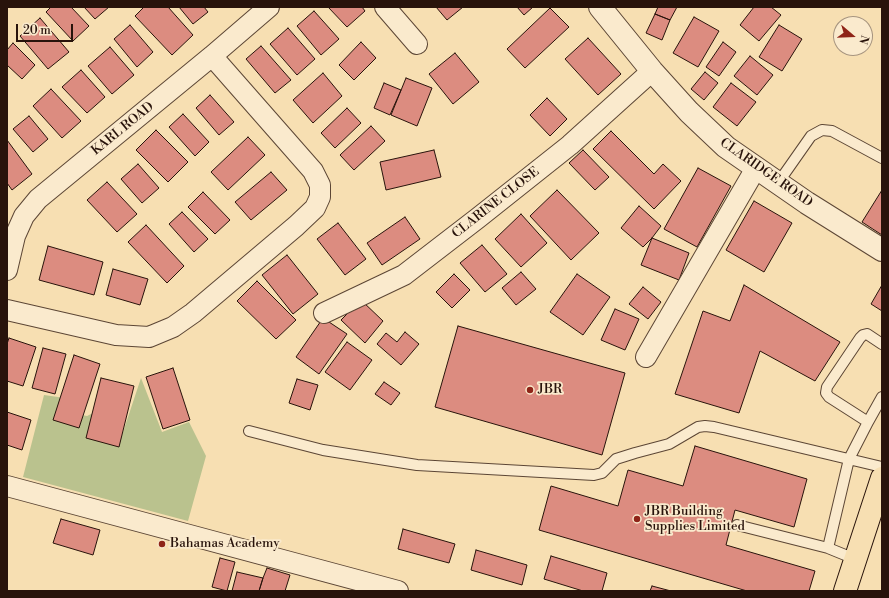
<!DOCTYPE html>
<style>
body{margin:0}
#map{position:relative;width:889px;height:598px;overflow:hidden;background:#f7dfb2;font-family:"Libre Bodoni",serif}
canvas{display:block}
.frame{position:absolute;inset:0;border:8px solid #28130b;pointer-events:none}
.north{position:absolute;left:833px;top:16px;width:40px;height:40px;box-sizing:border-box;background:#faeacd;border:1px solid #a6947f;border-radius:50%;rotate:109deg;font-size:11px;font-weight:700;line-height:16px;text-align:center;color:#28130b}
.north::after{content:'';display:block;margin:auto;width:14px;height:18px;background:#8f2418;clip-path:polygon(50% 0,100% 100%,50% 72%,0 100%)}
.scale{position:absolute;left:16px;top:24px;width:57px;height:18px;box-sizing:border-box;border:2px solid #28130b;border-top:0;padding-left:5px;font-size:12px;line-height:14px;white-space:nowrap;color:#28130b;-webkit-text-stroke:3px #faeacd;paint-order:stroke}
</style>
<div id="map">
<canvas width="889" height="598"></canvas>
<div class="frame"></div>
<div class="north">N</div>
<div class="scale">20 m</div>
</div>
<script>
const g = document.querySelector('canvas').getContext('2d');
g.lineJoin = 'round';
function fill(path, color) { g.fillStyle = color; g.fill(path, 'evenodd'); }
const shape = rows => new Path2D(rows.map(r => 'M' + r).join(''));
function stroke(path, color, width, dash) { g.strokeStyle = color; g.lineWidth = width; g.lineCap = dash ? 'butt' : 'round'; g.setLineDash(dash || []); g.stroke(path); }
function write(font, color, halo, rows, align = 'center') {
  g.font = font + ' "Libre Bodoni",serif'; g.lineWidth = 3.5; g.setLineDash([]); g.textBaseline = 'middle'; g.strokeStyle = halo; g.fillStyle = color; for (const [text, x, y, turn = 0] of rows) {
    g.save(); g.translate(x, y); g.rotate((+turn || 0) * Math.PI / 180); g.textAlign = isNaN(turn) ? turn : align; if (halo) g.strokeText(text, 0, 0); g.fillText(text, 0, 0); g.restore();
  }
}
fill(shape([
 [141,378,162,432,189,422,206,456,188,521,23,477,44,395,65,398,72,413,87,416,101,409,121,438]
]), '#bac28e');
const building = shape([
 [51,7,71,7,89,26,73,41,46,12,51,7],
 [84,7,109,7,95,19,84,7],
 [144,7,168,7,193,35,172,55,135,16,144,7],
 [179,7,204,7,208,12,193,24,179,7],
 [328,7,362,7,365,11,347,27,328,7],
 [436,7,463,7,447,20,436,7],
 [517,7,533,7,524,15,517,7],
 [658,7,677,7,670,20,655,14,658,7],
 [754,7,771,7,781,15,759,41,740,25,754,7],
 [550,8,569,27,525,68,507,49,550,8],
 [314,11,339,39,321,55,297,26,314,11],
 [655,14,670,20,662,40,646,33,655,14],
 [694,17,719,31,698,67,673,53,694,17],
 [40,18,69,52,48,69,20,36,40,18],
 [130,25,153,52,137,67,114,39,130,25],
 [779,25,802,39,782,71,759,57,779,25],
 [288,28,315,59,297,75,270,44,288,28],
 [588,38,621,74,598,95,565,59,588,38],
 [361,42,376,58,354,80,339,65,361,42],
 [723,42,736,52,719,76,706,67,723,42],
 [13,43,35,65,22,79,7,65,7,50,13,43],
 [261,46,291,80,275,93,246,59,261,46],
 [110,47,134,75,112,94,88,66,110,47],
 [455,53,479,82,453,104,429,74,455,53],
 [750,56,773,75,757,95,734,76,750,56],
 [81,70,105,97,87,113,62,87,81,70],
 [705,72,718,83,704,100,691,89,705,72],
 [323,73,342,96,313,123,293,100,323,73],
 [406,78,432,88,417,126,391,115,406,78],
 [384,83,401,90,390,115,374,108,384,83],
 [731,83,756,102,737,126,713,107,731,83],
 [51,89,81,121,62,138,33,106,51,89],
 [210,95,234,122,219,135,196,108,210,95],
 [547,98,567,119,550,136,530,115,547,98],
 [347,108,361,123,335,148,321,133,347,108],
 [183,114,209,142,195,156,169,127,183,114],
 [29,116,48,139,33,152,13,129,29,116],
 [371,126,385,141,354,170,340,155,371,126],
 [156,130,188,162,168,182,136,150,156,130],
 [611,131,654,174,663,164,681,181,654,209,593,149,611,131],
 [248,137,265,155,228,190,211,172,248,137],
 [7,140,32,174,12,190,7,183,7,140],
 [434,150,441,177,386,190,380,162,434,150],
 [583,150,609,177,595,190,569,163,583,150],
 [138,164,159,188,142,203,121,179,138,164],
 [698,168,731,186,697,247,664,229,698,168],
 [271,172,287,190,251,220,235,202,271,172],
 [107,182,137,214,117,232,87,200,107,182],
 [557,190,599,233,571,260,530,216,557,190],
 [882,190,882,235,862,222,882,190],
 [203,192,230,220,215,234,188,207,203,192],
 [754,201,792,223,764,272,726,250,754,201],
 [639,206,661,226,652,238,643,247,621,228,639,206],
 [182,212,208,239,194,252,169,224,182,212],
 [521,214,547,243,521,267,495,239,521,214],
 [405,217,420,239,382,265,367,243,405,217],
 [338,223,366,259,345,275,317,239,338,223],
 [146,225,184,266,167,283,128,242,146,225],
 [652,238,689,253,679,280,641,265,652,238],
 [482,245,507,274,485,292,460,263,482,245],
 [48,246,103,262,94,295,39,280,48,246],
 [287,255,318,294,293,314,262,275,287,255],
 [113,269,148,279,140,305,106,295,113,269],
 [521,272,536,289,516,305,502,288,521,272],
 [454,274,470,290,452,308,436,292,454,274],
 [577,274,610,297,583,335,550,312,577,274],
 [257,281,296,320,276,339,237,301,257,281],
 [744,285,840,342,815,381,760,351,739,413,675,394,703,311,730,321,744,285],
 [882,285,882,311,871,304,882,285],
 [643,287,661,302,648,319,629,304,643,287],
 [361,300,383,321,365,343,341,320,361,300],
 [615,309,639,319,625,350,601,340,615,309],
 [323,318,347,334,319,374,296,357,323,318],
 [458,326,625,373,602,455,435,407,458,326],
 [405,332,419,344,401,365,377,344,386,333,397,342,405,332],
 [9,338,36,347,23,386,7,381,7,344,9,338],
 [347,342,372,360,350,390,325,372,347,342],
 [43,348,66,354,55,394,32,388,43,348],
 [74,355,100,364,79,428,53,420,74,355],
 [173,368,190,420,163,429,146,377,173,368],
 [101,378,134,386,119,447,86,438,101,378],
 [297,379,318,385,310,410,289,403,297,379],
 [384,382,400,393,391,405,375,394,384,382],
 [7,412,31,420,22,450,7,445,7,412],
 [695,446,807,479,794,527,735,510,726,545,815,571,809,591,747,591,539,530,551,486,618,506,628,470,683,486,695,446],
 [61,519,100,530,93,555,53,543,61,519],
 [403,529,455,544,449,563,398,549,403,529],
 [476,550,527,565,522,585,471,570,476,550],
 [551,556,607,573,602,591,583,591,544,579,551,556],
 [220,558,235,562,227,591,212,587,220,558],
 [267,568,290,575,285,591,259,591,263,578,267,568],
 [237,572,263,578,259,591,232,591,237,572],
 [652,586,671,591,650,591,652,586]
]);
fill(building, '#dc8c80');
stroke(building, '#28130b', 1);
const service = shape([
 [778,183,811,136,822,130,832,131,882,158],
 [868,422,829,397,826,393,827,387,860,338,863,335,867,334,882,344],
 [249,431,323,450,417,465,594,475,602,473,616,459,635,453,669,444,698,427,705,426,714,427,882,467],
 [737,525,828,548,855,559],
 [828,548,849,459,868,422,882,397]
]);
const minor = shape([
 [385,7,417,44],
 [7,270,15,236,24,216,38,199,212,56,269,7],
 [7,310,116,335,149,337,173,327,193,313,296,226,315,208,320,197,320,185,313,171,212,56],
 [324,313,404,275,478,218,570,145,652,71],
 [646,357,756,168],
 [7,486,398,591]
]);
const tertiary = shape([
 [600,7,652,71,689,112,726,147,807,203,882,250]
]);
const primary = shape([
 [845,591,882,478]
]);
stroke(service, '#5c4635', 12);
stroke(minor, '#5c4635', 22);
stroke(tertiary, '#5c4635', 24);
stroke(primary, '#28130b', 24);
stroke(service, '#faeacd', 10);
stroke(minor, '#faeacd', 20);
stroke(tertiary, '#faeacd', 22);
stroke(primary, '#f7dfb2', 22);
for (const [x, y, r, color] of [
 [530,390,4,"#8f2418"],
 [637,519,4,"#8f2418"],
 [162,544,4,"#8f2418"]
]) { const dot = new Path2D(); dot.arc(x, y, r, 0, 2 * Math.PI); g.fillStyle = color; g.fill(dot); stroke(dot, '#faeacd', 1.5); }
write('13px', '#28130b', '#faeacd', [
 ["KARL ROAD",123,129,-39],
 ["CLARIDGE ROAD",766,173,35],
 ["CLARINE CLOSE",496,203,-38]
]);
write('13px', '#28130b', '#faeacd', [
 ["JBR",538,390],
 ["JBR Building",645,512],
 ["Supplies Limited",645,527],
 ["Bahamas Academy",170,544]
], 'left');
</script>
